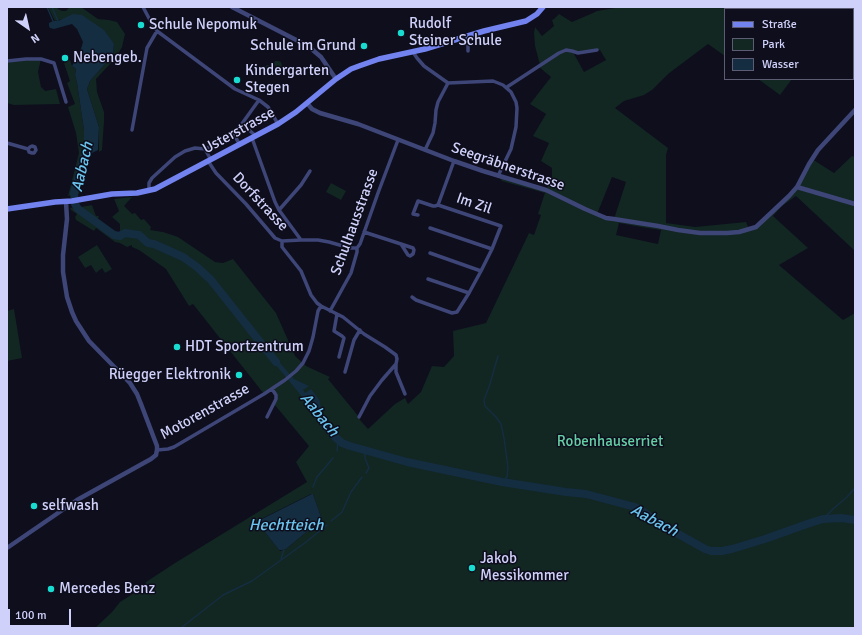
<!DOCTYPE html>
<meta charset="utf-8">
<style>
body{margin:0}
#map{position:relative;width:862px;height:635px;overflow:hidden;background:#0e0e1d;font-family:Signika,sans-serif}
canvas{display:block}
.frame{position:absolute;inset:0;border:8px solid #d0d1fa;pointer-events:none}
.legend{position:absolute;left:724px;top:8px;width:130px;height:72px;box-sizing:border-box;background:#0e0e1d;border:1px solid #5c5c75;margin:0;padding:5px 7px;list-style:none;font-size:12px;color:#d0d1fa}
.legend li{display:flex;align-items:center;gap:8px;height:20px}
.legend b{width:20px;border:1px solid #5c5c75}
.north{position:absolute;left:8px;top:8px;width:40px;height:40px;-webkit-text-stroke:3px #0e0e1d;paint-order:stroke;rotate:146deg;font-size:11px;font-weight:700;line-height:16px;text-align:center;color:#d0d1fa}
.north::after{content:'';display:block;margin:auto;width:14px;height:18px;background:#d0d1fa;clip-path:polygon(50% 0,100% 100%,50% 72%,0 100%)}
.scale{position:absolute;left:8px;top:609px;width:63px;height:18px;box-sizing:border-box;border:2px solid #d0d1fa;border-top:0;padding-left:5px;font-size:12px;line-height:14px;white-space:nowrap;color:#d0d1fa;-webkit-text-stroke:3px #0e0e1d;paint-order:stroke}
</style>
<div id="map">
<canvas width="862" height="635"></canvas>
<div class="frame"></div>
<ul class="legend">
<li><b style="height:5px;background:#7282ef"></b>Straße</li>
<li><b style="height:11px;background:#122622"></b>Park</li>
<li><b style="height:11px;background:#142d41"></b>Wasser</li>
</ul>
<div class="north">N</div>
<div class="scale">100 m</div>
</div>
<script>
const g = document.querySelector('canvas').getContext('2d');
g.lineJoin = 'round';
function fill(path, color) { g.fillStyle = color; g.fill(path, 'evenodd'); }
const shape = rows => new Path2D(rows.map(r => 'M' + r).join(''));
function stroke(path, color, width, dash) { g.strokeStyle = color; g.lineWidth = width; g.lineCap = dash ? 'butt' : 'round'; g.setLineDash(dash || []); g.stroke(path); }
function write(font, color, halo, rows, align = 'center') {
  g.font = font + ' Signika,sans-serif'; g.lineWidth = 3; g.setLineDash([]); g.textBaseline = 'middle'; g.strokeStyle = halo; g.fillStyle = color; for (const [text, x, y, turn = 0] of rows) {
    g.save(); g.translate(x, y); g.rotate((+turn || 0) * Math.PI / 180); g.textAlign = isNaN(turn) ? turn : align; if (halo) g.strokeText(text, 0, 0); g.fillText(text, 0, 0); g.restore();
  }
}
fill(shape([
 [48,7,57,7,58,9,62,11,66,11,70,7,81,7,98,19,109,20,117,22,125,34,122,47,115,59,111,63,96,79,97,92,104,112,104,122,102,150,99,152,99,127,87,89,90,81,113,55,114,44,63,19,55,21],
 [621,7,855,7,855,73,853,76,853,9,725,9,725,56,708,44,668,74,652,90,644,95,624,101,615,108,668,148,666,155,666,223,695,227,746,222,749,229,756,227,789,196,812,159,834,173,852,156,855,157,855,251,796,196,782,206,773,216,808,248,779,265,843,320,855,313,855,628,95,628,112,612,120,602,145,586,146,582,175,563,307,482,296,462,309,446,274,404,276,399,272,389,264,394,193,304,189,306,166,269,139,250,132,247,132,245,127,247,120,243,115,242,96,228,94,231,76,220,75,217,77,214,71,210,70,208,80,206,81,207,92,205,96,216,98,216,99,217,97,220,118,234,120,231,120,224,112,217,119,211,114,199,132,197,124,206,132,214,135,213,141,220,144,219,151,227,150,230,163,232,178,237,215,262,223,263,233,259,276,313,295,356,306,366,330,377,328,379,359,417,360,420,368,429,395,404,405,398,408,404,421,392,432,366,444,367,454,356,453,331,486,323,529,233,534,235,541,215,538,214,545,193,502,181,498,176,546,190,552,178,552,168,541,161,549,143,533,136,546,114,530,104,551,77,538,66,540,65,535,46,534,33,535,27,542,36,554,26,552,20,554,19,559,14,572,22,593,13,597,11],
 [600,50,606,60,584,72,573,52,578,53],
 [612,177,626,182,614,219,597,214],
 [619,223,641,227,661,230,658,244,616,235],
 [311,494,313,494,321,517,320,522,315,526,310,529,286,549,280,551,279,550,260,526,261,519],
 [41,59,38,72,41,87,45,91,56,89,60,104,14,105,7,103,7,61],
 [70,60,72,66,76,69,75,75,77,83,84,130,85,157,91,154,92,156,87,159,79,194,68,196,79,153,76,133,68,107,75,104,67,83,70,81,64,63],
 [275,61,278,61,281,62,282,66,281,69,278,70,274,69,273,74,270,76,265,75,263,72,264,67,267,65,272,66,273,64],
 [758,79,792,79,780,95],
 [331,183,346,191,341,200,326,192],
 [97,245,112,269,105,273,102,268,96,273,91,265,85,268,78,257],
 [14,309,22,358,7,361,7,311]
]), '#122622');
fill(shape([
 [73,14,82,15,104,30,114,44,113,55,90,81,87,89,99,127,98,150,84,157,84,130,77,83,75,75,76,69,72,66,81,49,83,42,77,29,72,24,54,29,50,28,49,26,49,23,53,21,58,21],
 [270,354,274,356,294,379,309,386,303,390,305,393,311,389,320,401,320,404,327,427,271,359],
 [312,494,313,494,321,517,320,522,315,526,310,529,286,549,282,550,279,550,260,526,259,524,260,520]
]), '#142d41');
stroke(shape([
 [47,7,53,21],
 [52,7,58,21],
 [498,356,489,387,484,400,485,406,496,417,501,424,504,438,508,468,507,477,502,482],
 [337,451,338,441],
 [365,451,365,458,369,468,366,473],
 [313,487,317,477,333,458],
 [823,519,833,509,847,497,855,488],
 [331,521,342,512,351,492,362,477],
 [281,559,284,550],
 [181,628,223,595,252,581,306,542,327,525]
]), '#142d41', 1.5);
stroke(shape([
 [84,157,74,193,75,204,78,209,114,235,120,236,125,233,139,235,148,243,154,244,183,257,197,267,211,280,276,362],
 [321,420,335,437,342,443,350,446,407,462,502,482,566,492,586,494,635,507,642,511,664,526,705,549,711,551,722,551,732,549,765,539,810,523,823,519,841,518,855,520]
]), '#142d41', 8);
stroke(shape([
 [143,7,151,22,157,31,235,89,259,100,268,107,278,124],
 [468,51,468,36],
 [413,52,417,58,424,66,448,83,493,81,503,85,511,92,516,102,517,108,516,127,511,149,498,176],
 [7,61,26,59,41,59,54,63,66,102],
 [507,87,559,53,566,50,572,51,578,53,597,50],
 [242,124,256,136],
 [132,130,147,48,157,31],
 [233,133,240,145],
 [252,138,275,202,279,210,301,240],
 [7,143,28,149,29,152,32,153,34,153,36,150,35,147,32,146,30,147,28,149],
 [205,149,226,138,235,132,241,125,259,100],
 [425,150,433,133,435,123,436,110,438,102,448,83],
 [208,161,216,173,246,204,275,238,282,241,301,240,318,240,329,242,350,248,357,248],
 [149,191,149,183,152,178,175,157,185,151,195,148,205,149,211,160],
 [279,210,301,185,310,171],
 [418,215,413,214,418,201,433,206,435,206,438,205],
 [430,228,492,249],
 [364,232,401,244,408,255,410,256,413,254,414,250,413,248,401,244],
 [282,241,282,247,301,271,311,295,317,303,321,306,343,317,364,334,385,347,396,355,397,359,396,364,396,372,405,394],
 [430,253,481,271],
 [428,279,469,293],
 [412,297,416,300,452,313,457,312,469,293,481,271,492,249,501,226,438,205,454,161],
 [330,311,351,273,357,252,357,248,360,244,378,193,398,140],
 [337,314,334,331,342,336,344,338,339,357],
 [345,372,354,340,360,330],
 [267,417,276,399,276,395,272,389],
 [359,417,370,396,382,380,396,364],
 [157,450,168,449,174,447,264,394,285,380,296,371,303,363,309,351,313,337,318,311,321,306]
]), '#3e4577', 3.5);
stroke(shape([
 [232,7,308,46,321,57,336,79],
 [307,103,312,109,320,113,358,124,454,161,483,171,546,190,585,209,606,218,614,219,658,226,678,230,700,233,727,233,739,232,756,227,789,196,797,187,855,204],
 [797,187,809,164,818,150,855,110],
 [7,548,77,500,151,459,156,455,157,450,157,446,141,404,137,394,130,383,89,341,76,321,72,312,67,297,63,272,63,255,67,219,66,202]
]), '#3e4577', 4.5);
stroke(shape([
 [7,209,55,202,72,201,112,194,137,193,155,189,278,124,296,112,336,79,351,69,359,66,379,59,425,49,484,31,526,21,537,14,543,7]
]), '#7282ef', 5.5);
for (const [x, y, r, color] of [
 [141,25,4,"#19dcd1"],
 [401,33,4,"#19dcd1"],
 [364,46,4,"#19dcd1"],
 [65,58,4,"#19dcd1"],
 [237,80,4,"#19dcd1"],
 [177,347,4,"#19dcd1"],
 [239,375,4,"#19dcd1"],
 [34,506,4,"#19dcd1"],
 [472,568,4,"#19dcd1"],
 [51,589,4,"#19dcd1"]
]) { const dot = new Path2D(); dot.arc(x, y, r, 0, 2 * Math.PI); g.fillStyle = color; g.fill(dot); stroke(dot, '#0e0e1d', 1.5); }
write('15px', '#d0d1fa', '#0e0e1d', [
 ["Rudolf",409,24],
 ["Steiner Schule",409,41],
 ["Schule Nepomuk",149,25],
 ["Schule im Grund",356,46,"right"],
 ["Nebengeb.",73,58],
 ["Kindergarten",245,71],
 ["Stegen",245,88],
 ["HDT Sportzentrum",185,347],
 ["Rüegger Elektronik",231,375,"right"],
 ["selfwash",42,506],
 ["Jakob",480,559],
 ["Messikommer",480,576],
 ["Mercedes Benz",59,589]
], 'left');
write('15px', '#d0d1fa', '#0e0e1d', [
 ["Usterstrasse",239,131,-29],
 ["Seegräbnerstrasse",508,167,19],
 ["Dorfstrasse",260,202,47],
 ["Im Zil",474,204,19],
 ["Schulhausstrasse",355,222,-70],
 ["Motorenstrasse",205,412,-29]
]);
write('15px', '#65d0a5', '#0e0e1d', [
 ["Robenhauserriet",610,442]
]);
write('italic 16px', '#6ac5ee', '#0e0e1d', [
 ["Aabach",83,167,-77],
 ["Aabach",319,415,51],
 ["Aabach",654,521,28],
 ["Hechtteich",286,526]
]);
</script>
